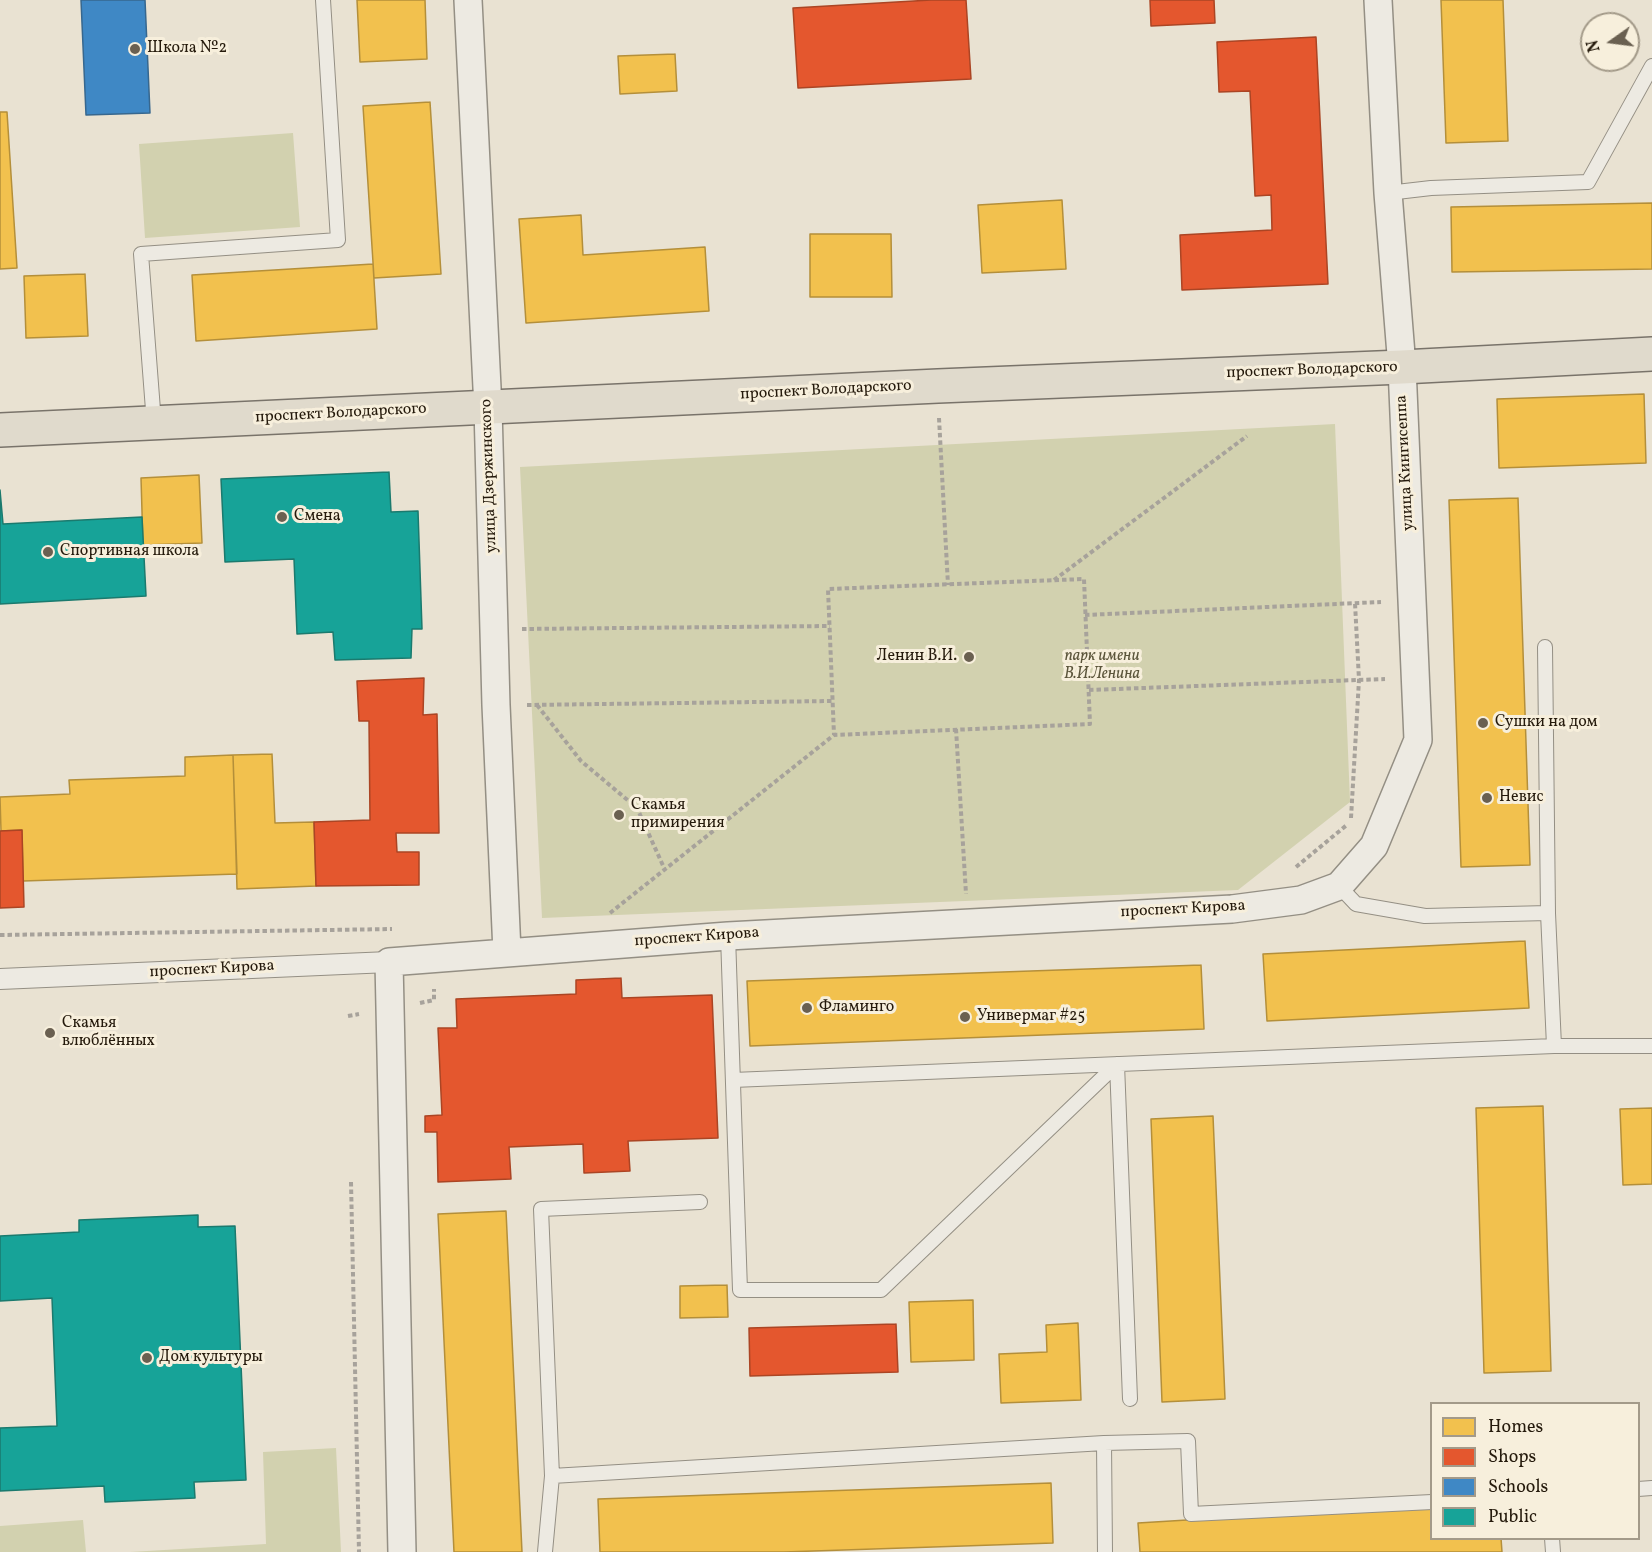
<!DOCTYPE html>
<meta charset="utf-8">
<style>
body{margin:0}
#map{position:relative;width:1652px;height:1552px;overflow:hidden;background:#e9e2d2;font-family:Vollkorn,serif}
canvas{display:block}
.legend{position:absolute;left:1430px;top:1402px;width:210px;height:138px;box-sizing:border-box;background:#f7efdc;border:2px solid #a39a89;margin:0;padding:8px 10px;list-style:none;font-size:18px;color:#251a0c}
.legend li{display:flex;align-items:center;gap:12px;height:30px}
.legend b{width:30px;border:2px solid #a39a89}
.north{position:absolute;left:1580px;top:12px;width:60px;height:60px;box-sizing:border-box;background:#f7efdc;border:2px solid #a39a89;border-radius:50%;rotate:256deg;font-size:16px;font-weight:700;line-height:24px;text-align:center;color:#251a0c}
.north::after{content:'';display:block;margin:auto;width:21px;height:27px;background:#6a6051;clip-path:polygon(50% 0,100% 100%,50% 72%,0 100%)}
</style>
<div id="map">
<canvas width="1652" height="1552"></canvas>
<ul class="legend">
<li><b style="height:16px;background:#f2c14e"></b>Homes</li>
<li><b style="height:16px;background:#e4572e"></b>Shops</li>
<li><b style="height:16px;background:#3f88c5"></b>Schools</li>
<li><b style="height:16px;background:#17a398"></b>Public</li>
</ul>
<div class="north">N</div>
</div>
<script>
const g = document.querySelector('canvas').getContext('2d');
g.lineJoin = 'round';
function fill(path, color) { g.fillStyle = color; g.fill(path, 'evenodd'); }
const shape = rows => new Path2D(rows.map(r => 'M' + r).join(''));
function stroke(path, color, width, dash) { g.strokeStyle = color; g.lineWidth = width; g.lineCap = dash ? 'butt' : 'round'; g.setLineDash(dash || []); g.stroke(path); }
function write(font, color, halo, rows, align = 'center') {
  g.font = font + ' Vollkorn,serif'; g.lineWidth = 6; g.setLineDash([]); g.textBaseline = 'middle'; g.strokeStyle = halo; g.fillStyle = color; for (const [text, x, y, turn = 0] of rows) {
    g.save(); g.translate(x, y); g.rotate((+turn || 0) * Math.PI / 180); g.textAlign = isNaN(turn) ? turn : align; if (halo) g.strokeText(text, 0, 0); g.fillText(text, 0, 0); g.restore();
  }
}
fill(shape([
 [293,133,300,227,145,238,139,144],
 [1335,424,1350,802,1238,890,542,918,520,467],
 [336,1448,341,1552,130,1552,266,1544,263,1452],
 [83,1520,86,1552,0,1552,0,1526]
]), '#d2d1af');
const homes = shape([
 [357,0,425,0,427,59,360,62,357,0],
 [1441,0,1503,0,1508,141,1446,143,1441,0],
 [675,54,677,91,620,94,618,56,675,54],
 [430,102,441,274,374,278,363,106,430,102],
 [0,112,7,112,17,268,0,269,0,112],
 [1062,200,1066,269,982,273,978,205,1062,200],
 [1652,203,1652,269,1452,272,1451,207,1652,203],
 [581,215,583,255,705,247,709,311,526,323,519,219,581,215],
 [810,234,891,234,892,297,810,297,810,234],
 [373,264,377,329,196,341,192,275,373,264],
 [85,274,88,336,26,338,24,276,85,274],
 [1644,394,1646,463,1499,468,1497,399,1644,394],
 [199,475,202,543,143,545,141,478,199,475],
 [1518,498,1530,865,1461,867,1449,500,1518,498],
 [272,754,275,823,314,822,316,886,237,889,233,755,272,754],
 [233,755,237,874,23,881,22,830,1,831,0,797,70,794,69,780,185,776,185,757,233,755],
 [1525,941,1529,1008,1267,1021,1263,954,1525,941],
 [1201,965,1204,1029,750,1046,747,981,1201,965],
 [1543,1106,1551,1371,1484,1373,1476,1108,1543,1106],
 [1652,1108,1652,1184,1623,1185,1620,1109,1652,1108],
 [1213,1116,1225,1399,1162,1402,1151,1119,1213,1116],
 [506,1211,522,1552,454,1552,438,1214,506,1211],
 [727,1285,728,1317,680,1318,680,1286,727,1285],
 [973,1300,974,1360,911,1362,909,1302,973,1300],
 [1078,1323,1081,1400,1001,1403,999,1354,1047,1352,1046,1325,1078,1323],
 [1051,1483,1053,1543,784,1552,600,1552,598,1499,1051,1483],
 [1432,1505,1432,1538,1501,1538,1502,1552,1140,1552,1138,1523,1432,1505]
]);
fill(homes, '#f2c14e');
stroke(homes, '#b48f3a', 1.5);
const shops = shape([
 [931,0,966,0,971,79,798,88,793,8,931,0],
 [1150,0,1214,0,1215,23,1151,26,1150,0],
 [1316,37,1328,284,1182,290,1180,235,1272,230,1271,195,1255,196,1250,91,1219,92,1217,42,1316,37],
 [424,678,423,715,437,714,439,833,396,833,397,852,419,852,419,885,316,886,314,822,370,820,369,721,359,721,357,681,424,678],
 [22,830,24,907,0,908,0,831,22,830],
 [621,978,622,998,712,995,718,1138,628,1141,630,1171,584,1173,583,1144,509,1147,511,1179,438,1182,437,1132,425,1132,425,1116,442,1115,438,1028,457,1028,456,999,576,994,576,980,621,978],
 [896,1324,898,1372,750,1376,749,1328,896,1324]
]);
fill(shops, '#e4572e');
stroke(shops, '#ab4524', 1.5);
const schools = shape([
 [81,0,145,0,150,113,86,115,81,0]
]);
fill(schools, '#3f88c5');
stroke(schools, '#37678e', 1.5);
const public = shape([
 [389,472,391,512,418,511,422,629,412,629,411,658,335,660,333,632,297,634,294,559,225,562,221,479,389,472],
 [0,490,3,524,142,517,146,596,0,604,0,490],
 [198,1215,198,1227,235,1226,246,1480,194,1482,195,1498,105,1502,104,1486,0,1491,0,1428,57,1426,52,1298,0,1301,0,1236,79,1232,79,1220,198,1215]
]);
fill(public, '#17a398');
stroke(public, '#1b7a6e', 1.5);
const service = shape([
 [1388,193,1431,188,1588,182,1652,66],
 [154,423,141,254,338,240,323,0],
 [1545,647,1548,913],
 [1339,886,1356,904,1425,916,1548,913,1554,1046],
 [728,936,740,1290,881,1290,1117,1064,1130,1399],
 [733,1080,1554,1046,1652,1046],
 [1104,1443,1105,1552],
 [552,1476,1104,1443,1188,1441,1191,1514,1432,1502],
 [1638,1489,1652,1488],
 [1552,1538,1553,1552],
 [545,1552,552,1476,541,1209,700,1202]
]);
const pedestrian = shape([
 [0,979,389,962]
]);
const minor = shape([
 [468,0,488,408,496,705,507,952],
 [402,1552,389,962,728,936,1232,909,1301,900,1339,886,1374,846,1418,740,1402,367,1388,193,1378,0]
]);
const primary = shape([
 [0,430,938,386,1402,367,1652,354]
]);
stroke(service, '#948f84', 16);
stroke(pedestrian, '#948f84', 22);
stroke(minor, '#948f84', 30);
stroke(primary, '#79736a', 36);
stroke(shape([
 [939,418,948,585],
 [1054,580,1247,436],
 [1085,615,1381,602],
 [522,629,830,626],
 [1089,690,1385,679],
 [527,705,833,701],
 [537,705,581,761,637,808,665,870],
 [956,729,966,894],
 [1351,818,1359,680,1355,603],
 [1296,867,1348,824],
 [610,913,834,735,1090,724,1084,579,828,589,834,735],
 [0,935,392,929],
 [420,1003,434,1000,434,989],
 [348,1016,359,1014],
 [351,1182,359,1552]
]), '#a7a29b', 4, [4.5, 3]);
stroke(service, '#edeae2', 14);
stroke(pedestrian, '#edeae2', 20);
stroke(minor, '#edeae2', 27);
stroke(primary, '#e0dacc', 33);
for (const [x, y, r, color] of [
 [135,49,6,"#6a6051"],
 [282,517,6,"#6a6051"],
 [48,552,6,"#6a6051"],
 [969,657,6,"#6a6051"],
 [1483,723,6,"#6a6051"],
 [1487,798,6,"#6a6051"],
 [619,815,6,"#6a6051"],
 [807,1008,6,"#6a6051"],
 [965,1017,6,"#6a6051"],
 [50,1033,6,"#6a6051"],
 [147,1358,6,"#6a6051"]
]) { const dot = new Path2D(); dot.arc(x, y, r, 0, 2 * Math.PI); g.fillStyle = color; g.fill(dot); stroke(dot, '#f7efdc', 2); }
write('16px', '#251a0c', '#f7efdc', [
 ["Школа №2",147,49],
 ["Смена",294,517],
 ["Спортивная школа",60,552],
 ["Ленин В.И.",957,657,"right"],
 ["Сушки на дом",1495,723],
 ["Невис",1499,798],
 ["Скамья",631,806],
 ["примирения",631,824],
 ["Фламинго",819,1008],
 ["Универмаг #25",977,1017],
 ["Скамья",62,1024],
 ["влюблённых",62,1042],
 ["Дом культуры",159,1358]
], 'left');
write('16px', '#251a0c', '#f7efdc', [
 ["проспект Володарского",1312,371,-2],
 ["проспект Володарского",826,391,-3],
 ["проспект Володарского",341,414,-3],
 ["улица Кингисеппа",1406,463,-93],
 ["улица Дзержинского",490,476,-92],
 ["проспект Кирова",1183,910,-3],
 ["проспект Кирова",697,938,-4],
 ["проспект Кирова",212,970,-3]
]);
write('italic 16px', '#5b553b', '#f7efdc', [
 ["парк имени",1102,657],
 ["В.И.Ленина",1102,675]
]);
</script>
